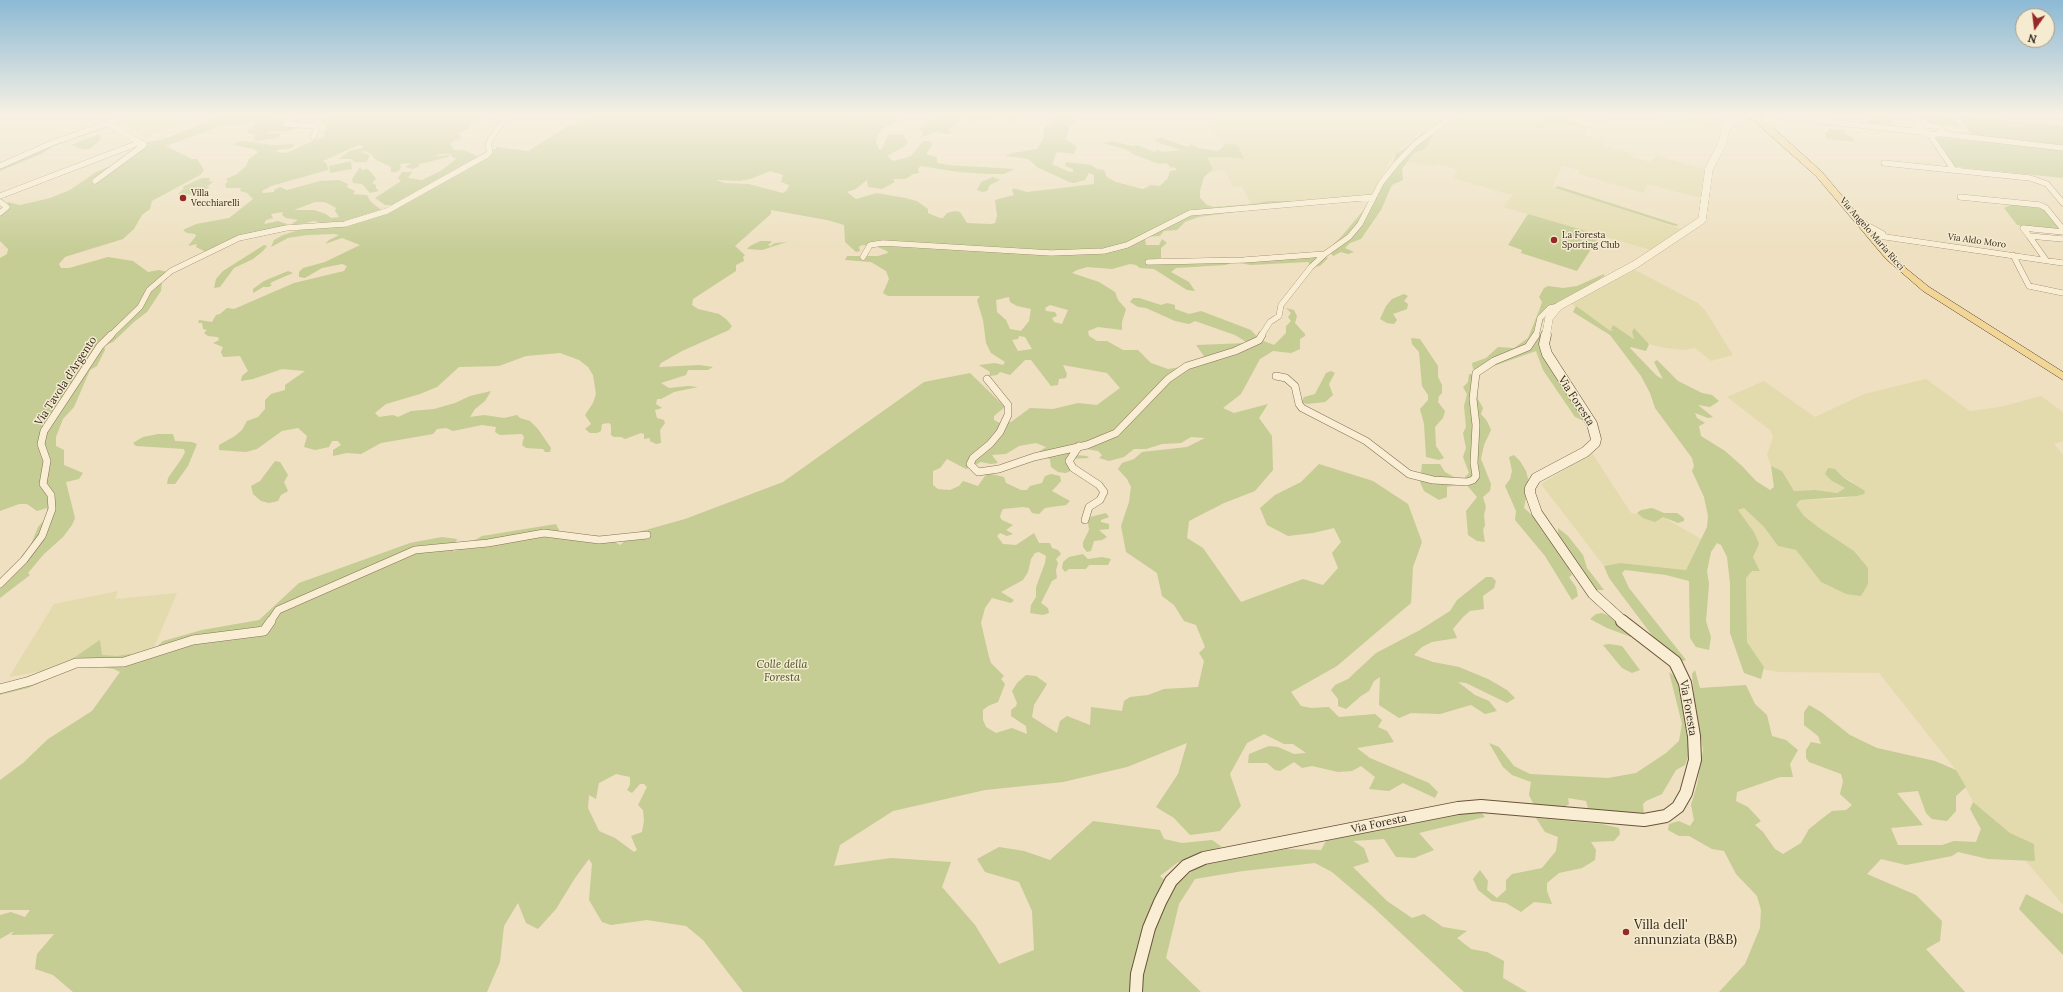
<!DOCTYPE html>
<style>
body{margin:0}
#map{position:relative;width:2063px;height:992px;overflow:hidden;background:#eee0c0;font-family:Lora,serif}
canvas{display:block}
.north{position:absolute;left:2015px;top:8px;width:40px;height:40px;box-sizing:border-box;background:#f5ebd0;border:1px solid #a99d88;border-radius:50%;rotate:194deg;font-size:11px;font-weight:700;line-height:16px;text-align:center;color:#36291d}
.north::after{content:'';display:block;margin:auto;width:14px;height:18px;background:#962828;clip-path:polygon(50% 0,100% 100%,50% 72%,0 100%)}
</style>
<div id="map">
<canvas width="2063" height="992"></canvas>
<div class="north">N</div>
</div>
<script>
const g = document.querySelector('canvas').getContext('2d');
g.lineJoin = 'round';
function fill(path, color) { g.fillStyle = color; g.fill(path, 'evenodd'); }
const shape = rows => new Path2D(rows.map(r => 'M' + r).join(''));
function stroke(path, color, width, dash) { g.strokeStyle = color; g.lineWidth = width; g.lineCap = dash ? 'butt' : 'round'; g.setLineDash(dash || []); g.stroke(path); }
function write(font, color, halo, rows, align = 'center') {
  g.font = font + ' Lora,serif'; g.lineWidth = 3; g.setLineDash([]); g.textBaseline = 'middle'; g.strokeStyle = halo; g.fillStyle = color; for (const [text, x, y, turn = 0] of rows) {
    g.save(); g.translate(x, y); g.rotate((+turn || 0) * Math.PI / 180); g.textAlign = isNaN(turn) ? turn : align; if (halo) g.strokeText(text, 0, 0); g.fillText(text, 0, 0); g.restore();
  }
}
fill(shape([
 [144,115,209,115,145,137,121,124],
 [1218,115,1450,115,1439,121,1439,125,1418,135,1393,156,1371,195,1286,202,1268,201,1251,204,1242,186,1233,187,1224,170,1206,173,1207,157,1228,157,1244,159,1224,146,1211,129],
 [1463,115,1543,115,1542,129,1549,121,1552,121,1587,128,1585,135,1606,140,1602,145,1633,154,1631,157,1650,162,1657,156,1705,169,1700,198,1648,184,1643,193,1578,174,1579,170,1562,166,1552,187,1685,230,1654,251,1503,207,1512,195,1453,178,1458,170,1439,164,1434,166,1408,162,1414,153,1425,149,1435,132,1449,125,1448,122,1452,119,1461,118],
 [1573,115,1611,115,1602,123],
 [1659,115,1677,115,1720,122,1721,130,1661,120],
 [1635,270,1698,303,1705,310,1733,355,1711,361,1695,348,1684,350,1665,348,1649,344,1634,328,1632,332,1634,339,1626,333,1609,330,1570,303],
 [1926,379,1970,411,2000,407,2041,396,2063,412,2063,441,2054,444,2063,455,2063,905,2026,861,2035,860,2034,844,2010,833,1973,802,1956,770,1879,673,1778,672,1763,669,1764,667,1747,642,1746,577,1752,571,1760,570,1753,557,1754,532,1738,510,1744,508,1764,527,1778,546,1796,550,1821,582,1846,594,1854,551,1818,527,1804,516,1796,505,1800,500,1838,499,1864,494,1851,481,1844,478,1835,469,1832,481,1845,488,1837,493,1815,490,1794,491,1782,471,1771,466,1767,455,1773,437,1771,431,1727,397,1764,381,1815,417,1864,394],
 [1592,453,1631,513,1663,517,1701,539,1686,570,1620,563,1604,566,1541,484],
 [118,591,115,599,177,593,152,652,64,663,60,668,9,677,54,604]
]), '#e3dbad');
fill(shape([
 [272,115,275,118,297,118,301,122,293,127,302,128,288,131,267,132,266,133,281,134,278,138,255,141,254,140,255,135,250,134,247,131,254,125,254,121,241,125,221,126,166,146,192,159,197,159,204,170,200,175,152,201,150,209,142,215,134,229,123,239,71,255,65,257,59,264,61,268,69,268,108,257,133,261,148,272,159,270,172,273,162,282,161,291,147,312,134,322,113,342,104,346,105,350,97,366,90,370,74,407,63,419,56,437,56,446,64,450,64,465,83,473,79,479,66,482,75,518,72,525,63,537,44,554,28,573,30,575,0,598,0,588,22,565,19,560,30,547,38,527,47,517,47,508,37,511,27,504,19,504,0,511,0,258,7,254,8,249,0,241,0,214,8,202,20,205,50,198,70,190,96,172,112,165,148,142,164,139,223,115],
 [329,115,491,115,470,123,470,128,459,133,461,138,450,143,454,150,463,150,478,156,488,150,496,149,496,147,528,151,566,127,592,115,857,115,865,118,865,115,907,115,900,117,898,121,883,128,878,135,876,142,879,150,882,148,888,135,893,134,903,135,908,142,905,146,887,156,893,161,911,156,923,141,929,141,933,144,926,154,937,157,937,163,949,165,1015,169,1004,174,989,174,958,172,921,166,918,168,919,173,913,174,906,179,893,179,895,182,882,189,868,187,867,180,856,189,847,192,856,199,877,193,905,198,917,201,928,209,928,213,940,218,943,218,947,213,955,211,960,212,967,223,991,224,995,223,997,216,995,200,1014,195,1012,191,1013,188,1027,192,1094,184,1094,175,1089,173,1085,180,1074,183,1069,182,1037,167,1028,159,1005,156,1012,153,1037,149,1044,137,1043,130,1052,120,1053,115,1081,115,1069,128,1066,140,1077,146,1074,154,1057,152,1052,164,1070,172,1073,172,1073,169,1065,166,1066,162,1091,165,1097,169,1104,170,1107,177,1116,182,1143,189,1151,185,1160,186,1168,178,1170,171,1176,170,1176,168,1170,167,1167,163,1159,164,1135,155,1125,149,1102,143,1112,141,1132,146,1137,145,1154,152,1157,150,1163,152,1181,150,1161,144,1153,139,1162,138,1188,147,1191,144,1199,148,1218,151,1226,144,1234,144,1239,147,1244,159,1228,157,1207,157,1213,169,1204,177,1200,191,1200,198,1207,205,1214,207,1251,204,1268,201,1292,201,1294,205,1283,208,1265,208,1199,217,1185,222,1177,230,1164,231,1160,236,1145,237,1146,245,1159,245,1162,239,1167,243,1161,248,1161,258,1147,260,1321,255,1328,258,1320,266,1313,267,1308,262,1251,265,1233,262,1226,265,1176,268,1171,272,1189,282,1195,291,1187,290,1154,269,1140,268,1136,265,1130,264,1112,269,1087,267,1077,270,1072,273,1099,282,1115,292,1118,300,1126,309,1122,322,1122,330,1098,327,1088,331,1089,336,1097,341,1107,341,1123,350,1138,350,1151,363,1168,369,1188,366,1204,356,1196,345,1248,343,1235,335,1195,321,1189,324,1175,321,1146,308,1138,307,1130,302,1133,298,1139,298,1161,305,1167,303,1175,305,1175,309,1189,314,1201,311,1251,330,1259,339,1274,345,1286,333,1286,326,1291,321,1288,317,1291,313,1286,308,1294,310,1297,316,1295,323,1305,334,1305,336,1300,339,1300,349,1291,353,1273,351,1260,359,1241,394,1223,408,1234,413,1268,404,1259,418,1272,436,1273,470,1255,491,1224,503,1189,521,1187,538,1203,548,1241,602,1303,579,1323,585,1338,568,1332,553,1341,542,1334,528,1313,533,1288,536,1267,525,1260,508,1275,495,1301,482,1319,464,1373,481,1408,504,1422,542,1413,567,1411,603,1337,666,1291,692,1301,706,1311,708,1329,707,1339,717,1375,714,1382,720,1378,727,1387,731,1394,742,1357,748,1370,758,1429,783,1438,792,1435,798,1403,783,1389,791,1369,789,1375,777,1361,766,1352,771,1338,772,1312,766,1302,768,1294,762,1280,771,1275,770,1267,763,1248,763,1249,754,1269,746,1278,747,1294,754,1306,753,1293,744,1284,744,1264,734,1247,743,1230,774,1241,806,1220,831,1190,835,1174,818,1156,807,1178,774,1187,743,1127,767,1063,782,985,790,893,811,840,845,834,866,891,858,951,862,942,887,975,925,999,964,1034,950,1032,911,1019,882,985,872,977,859,999,847,1024,851,1050,860,1093,821,1160,830,1164,839,1182,843,1212,840,1222,847,1197,854,1177,863,1160,876,1173,887,1198,866,1286,849,1321,850,1326,841,1361,833,1464,811,1481,812,1485,817,1419,833,1434,850,1414,858,1396,857,1384,839,1353,841,1364,848,1369,862,1353,867,1387,901,1412,918,1424,914,1443,927,1467,931,1457,938,1471,949,1487,952,1504,961,1503,978,1527,992,1464,992,1373,907,1332,872,1315,863,1243,871,1195,879,1179,904,1166,958,1201,992,743,992,703,940,686,926,647,920,611,925,602,922,589,900,592,864,589,859,575,878,556,909,538,929,526,923,518,903,504,926,500,962,487,992,73,992,53,975,35,969,37,954,54,934,11,935,14,931,0,939,0,915,11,912,25,917,30,910,0,910,0,780,23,763,48,739,92,711,120,672,114,669,89,665,76,665,67,671,28,688,3,694,0,695,0,685,21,679,69,661,100,640,102,655,117,656,130,654,142,660,163,641,202,630,259,620,299,583,410,543,442,537,457,539,453,552,482,536,556,524,561,534,605,536,620,545,635,533,685,519,783,482,924,382,970,373,1005,407,994,416,994,420,1000,423,1011,422,1030,408,1053,409,1078,403,1097,405,1120,388,1107,373,1063,365,1067,374,1066,378,1059,379,1058,385,1051,386,1031,360,1025,360,1010,375,1000,372,997,375,989,376,990,372,979,365,995,363,1003,365,1005,362,991,353,986,343,983,320,977,300,980,296,888,296,883,293,889,279,886,271,871,262,845,260,847,256,878,256,888,253,887,251,875,246,862,245,859,247,860,251,856,252,845,242,844,225,827,220,771,210,771,214,735,246,745,255,743,257,744,261,736,265,736,271,693,299,692,305,698,309,719,314,726,319,732,326,729,330,682,351,661,363,659,367,699,365,713,367,708,370,688,370,686,375,661,383,669,388,688,386,698,387,674,392,661,399,657,399,656,404,662,408,655,410,657,418,664,420,665,423,660,430,661,443,656,444,650,441,650,438,644,439,644,434,641,433,625,439,621,437,614,437,611,435,611,425,609,423,602,424,601,431,597,433,590,433,585,429,591,424,585,415,593,403,596,394,593,375,588,367,579,360,560,353,526,356,499,366,459,367,437,387,420,394,386,404,375,413,379,417,393,415,398,417,411,411,434,409,455,403,470,396,491,391,485,401,475,409,470,417,484,415,504,418,517,415,520,418,530,421,538,429,551,448,550,452,545,452,543,449,526,448,522,445,524,437,522,434,500,435,495,432,496,427,482,425,453,431,446,428,437,429,433,434,381,443,361,454,347,453,333,456,333,450,341,445,338,441,332,441,329,447,315,450,304,447,307,436,298,428,282,431,257,449,246,452,219,450,219,445,235,436,242,430,247,421,258,417,265,409,265,400,271,394,285,390,285,385,305,371,282,369,253,379,241,381,242,376,248,371,240,356,223,357,221,352,223,347,213,343,219,340,218,337,208,336,204,333,207,330,203,329,202,323,198,323,199,320,212,322,216,315,220,314,227,308,234,309,294,283,344,271,347,266,342,264,322,268,305,278,299,277,299,272,303,268,325,262,360,245,342,238,325,244,329,240,339,235,334,234,308,235,288,238,271,247,274,240,283,235,302,229,327,225,314,221,292,226,293,223,298,220,286,218,282,215,283,212,271,214,273,218,266,220,264,224,278,221,287,224,288,227,272,229,206,252,196,247,197,244,188,246,196,236,195,234,187,233,183,230,196,224,229,218,253,199,247,193,240,191,241,188,226,188,225,184,228,182,226,179,237,174,246,166,249,159,258,152,253,149,233,145,237,142,242,141,274,145,295,144,292,148,277,150,277,152,286,153,326,135,322,134,327,128,321,124,321,122],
 [359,145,363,146,362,148,349,151,339,159,351,159,355,162,367,162,370,155,361,152,365,151,372,155,376,160,391,167,391,172,395,172,399,171,401,167,400,164,411,163,405,167,412,169,418,167,420,164,449,157,449,155,434,156,440,154,450,154,453,158,457,158,442,170,422,180,408,178,412,172,402,172,398,178,401,181,375,198,385,205,390,205,393,207,383,211,371,202,367,195,353,194,355,191,347,187,348,184,339,180,320,181,287,190,280,187,274,190,274,192,263,193,262,191,271,186,328,170,327,164,323,161],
 [770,171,783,175,781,182,789,185,787,190,783,193,749,184,725,183,716,180,740,181,751,179],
 [315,202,324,202,329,204,336,208,335,211,339,217,331,218,326,214,314,210,294,210],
 [1009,297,1010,302,1017,306,1031,309,1029,321,1021,331,1010,329,1006,320,997,312,996,300],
 [1050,305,1068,310,1062,324,1054,322,1052,318,1057,316,1055,312,1046,311,1045,308],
 [1019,336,1025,337,1032,349,1018,351,1012,340,1018,339],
 [1191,437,1205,438,1187,447,1142,452,1134,459,1122,463,1118,469,1127,479,1131,487,1129,502,1121,526,1126,552,1157,573,1162,596,1174,605,1184,621,1196,625,1205,647,1199,653,1204,661,1198,687,1164,689,1148,695,1130,697,1124,701,1122,711,1091,707,1090,725,1067,716,1060,721,1057,733,1032,717,1034,705,1047,684,1036,676,1026,675,1017,683,1012,691,1017,703,1016,706,1011,710,1011,716,1026,726,1027,734,1012,728,996,733,986,727,983,720,983,710,988,706,998,702,1005,684,1001,679,1004,676,991,663,989,657,981,623,985,608,992,598,1011,603,1014,600,1001,592,1023,580,1028,572,1031,559,1035,553,1039,552,1046,556,1045,563,1036,587,1036,597,1031,605,1030,613,1043,615,1049,613,1048,608,1041,603,1052,581,1057,578,1056,570,1058,563,1056,559,1061,554,1058,550,1052,548,1050,543,1039,543,1034,533,1016,545,1003,544,997,536,1000,533,1007,536,1013,534,1006,530,1013,525,1002,520,1000,517,1001,513,1003,509,1023,507,1029,508,1032,513,1039,514,1045,508,1066,505,1070,501,1052,491,1061,481,1060,476,1051,474,1045,476,1042,483,1030,486,1027,490,1021,490,1006,483,1004,477,987,473,978,486,963,481,959,486,950,490,938,489,933,485,933,471,940,468,947,459,966,469,981,462,991,464,998,463,992,455,1006,454,1019,446,1036,443,1046,447,1040,451,1037,456,1050,459,1051,467,1058,472,1066,473,1072,470,1070,459,1089,458,1087,456,1076,455,1078,451,1086,449,1098,451,1102,455,1099,458,1109,461,1124,457,1134,449,1146,449,1162,444,1181,443],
 [616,774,630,777,630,785,627,790,632,793,640,784,644,784,647,787,638,805,643,810,644,821,642,832,631,836,637,850,634,852,615,838,599,831,588,808,589,795,596,799,599,783],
 [930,115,1047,115,1041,118,1017,117,1019,120,1015,121,1001,119,973,121,968,118,958,120,958,122,949,130,952,133,945,134,936,132,922,137,923,134,920,128,929,119,931,116],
 [1543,115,1573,115,1573,121,1580,125,1591,128,1591,129,1552,121,1549,121,1542,129,1536,127,1538,119],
 [1864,115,1889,115,1896,127,1869,124],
 [1912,115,1953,117,1960,127,1923,122],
 [1958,116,2063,125,2063,146,1974,138],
 [105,125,110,127,58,144,41,154,0,171,0,165],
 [1827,128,1844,130,1845,134,1852,137,1855,142,1827,139,1825,133,1829,131],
 [1427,131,1434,135,1425,149,1414,153,1402,169,1403,180,1392,185,1381,210,1361,239,1350,243,1345,248,1354,252,1348,254,1341,252,1333,256,1328,249,1341,237,1372,200,1392,167,1396,153,1404,149,1421,134],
 [99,134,101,136,99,141,91,148,85,150,71,145],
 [1933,137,2063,149,2063,178,1955,167],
 [351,161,352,169,330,173,329,166],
 [360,167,362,170,368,169,375,177,376,179,372,183,376,185,376,188,379,191,370,193,362,184,353,183,352,179],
 [993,177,1000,180,990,185,987,191,982,192,977,190,981,182],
 [202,178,210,178,209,181,213,182,207,187,210,187,207,189,204,189,198,195,178,194,184,188,182,188,184,186],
 [1558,186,1679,225,1675,226,1555,188],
 [2012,204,2044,209,2059,229,2057,230,2017,225,2004,208],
 [1528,214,1600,235,1577,271,1521,253,1522,250,1508,245],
 [760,241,770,241,772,242,768,245,770,246,775,243,787,242,762,250,747,249,750,246],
 [264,245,267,246,263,251,253,259,234,268,220,287,214,288,216,279,223,271],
 [288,271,293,273,272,282,270,284,272,285,269,287,263,287,253,293,253,289,264,281],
 [1604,274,1604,276,1547,313,1543,321,1539,335,1550,367,1583,417,1582,420,1575,417,1543,370,1536,351,1488,368,1483,372,1473,369,1472,363,1486,358,1498,347,1514,348,1528,338,1540,308,1542,302,1539,297,1544,288,1548,286,1563,288,1577,286],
 [1404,294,1408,296,1404,301,1408,304,1407,309,1393,314,1397,320,1394,324,1387,323,1380,319,1386,306,1392,299],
 [1576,306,1609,330,1613,331,1611,329,1613,325,1634,339,1632,332,1634,328,1649,344,1646,351,1631,347,1630,348,1657,376,1663,379,1654,362,1657,360,1678,381,1702,393,1712,395,1719,401,1710,407,1698,405,1713,417,1708,418,1695,413,1697,418,1705,423,1699,426,1701,436,1725,451,1742,466,1756,481,1770,490,1774,487,1771,466,1782,471,1794,491,1815,490,1837,493,1845,488,1832,481,1825,474,1828,468,1835,469,1844,478,1865,491,1864,494,1857,496,1800,500,1796,505,1804,516,1818,527,1854,551,1868,568,1868,584,1861,596,1846,594,1821,582,1796,550,1778,546,1764,527,1744,508,1738,510,1754,532,1759,544,1753,557,1760,571,1752,571,1746,578,1747,642,1764,667,1761,679,1744,673,1730,633,1730,583,1727,557,1721,545,1717,543,1711,552,1707,571,1709,584,1706,621,1711,637,1709,650,1696,647,1690,638,1689,581,1666,575,1625,570,1622,573,1629,588,1686,660,1680,662,1657,642,1609,578,1604,566,1620,563,1686,570,1707,527,1708,516,1704,497,1692,471,1694,466,1692,458,1655,408,1650,393,1641,376,1610,335,1573,312],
 [1411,338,1420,339,1438,366,1438,377,1442,385,1442,393,1439,396,1438,402,1445,411,1443,418,1435,427,1436,446,1444,458,1439,460,1426,457,1424,424,1420,409,1428,400,1428,395,1422,386,1419,352,1412,344],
 [1331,371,1335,373,1329,384,1333,395,1325,402,1307,404,1301,402,1304,397,1315,394,1326,373],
 [1469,374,1477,375,1479,381,1477,391,1478,399,1483,408,1481,414,1487,421,1491,430,1484,445,1481,459,1491,484,1490,491,1483,497,1486,507,1484,515,1485,525,1483,530,1485,542,1477,541,1468,535,1466,511,1477,497,1465,483,1465,477,1469,473,1463,457,1466,448,1463,433,1466,427,1464,406,1467,394,1463,387,1468,382],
 [158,434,173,434,175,441,192,442,197,444,188,466,175,484,167,484,168,478,182,458,185,452,184,449,136,446,133,443,143,437],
 [1514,455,1520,461,1526,471,1529,482,1524,508,1532,515,1567,565,1572,575,1569,577,1576,587,1578,596,1572,600,1545,556,1515,520,1516,511,1505,486,1510,479,1512,471,1509,457],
 [275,461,280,462,288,475,284,482,288,491,281,495,278,501,269,503,261,501,253,494,251,486,260,481],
 [1422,464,1440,464,1445,472,1454,477,1457,485,1447,487,1447,497,1439,500,1424,491,1420,482],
 [1652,508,1664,513,1677,513,1684,518,1684,521,1678,523,1663,517,1655,522,1643,518,1637,513,1641,510],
 [1106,513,1109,517,1101,520,1101,522,1109,524,1109,529,1099,530,1107,537,1102,540,1094,541,1091,551,1087,552,1083,547,1083,542,1089,530,1088,523,1090,517],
 [1558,528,1568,536,1583,555,1587,568,1604,590,1597,590,1583,575,1558,534],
 [1083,554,1088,559,1102,557,1111,559,1108,565,1089,565,1086,569,1069,569,1065,572,1062,568,1063,562,1069,557],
 [1486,577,1492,577,1496,581,1494,588,1483,596,1484,609,1470,611,1463,617,1453,629,1457,638,1432,642,1422,647,1414,655,1433,662,1459,667,1488,679,1507,690,1515,698,1507,703,1466,683,1458,682,1475,695,1489,701,1497,711,1485,714,1471,705,1440,714,1411,713,1399,718,1379,705,1380,677,1374,681,1369,691,1361,696,1346,709,1338,706,1338,699,1331,690,1335,685,1348,679,1376,653,1420,630,1450,611,1457,600],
 [1602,613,1610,616,1632,632,1635,637,1631,637,1607,628,1590,619,1596,614],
 [1609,644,1622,646,1640,670,1632,673,1622,668,1603,645],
 [1695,670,1700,688,1746,685,1755,704,1767,715,1772,736,1786,740,1798,750,1790,764,1793,777,1780,777,1737,792,1736,801,1748,807,1761,821,1755,825,1763,832,1775,849,1783,854,1801,843,1809,829,1819,821,1832,811,1846,810,1852,805,1840,794,1843,781,1841,774,1809,762,1806,758,1806,750,1811,742,1821,744,1818,736,1804,725,1804,712,1809,705,1821,712,1850,735,1877,748,1935,761,1956,770,1966,787,1956,796,1956,811,1947,821,1932,819,1926,813,1918,791,1897,793,1923,825,1891,828,1898,845,1942,845,1954,841,1976,842,1981,829,1970,809,1973,802,2010,833,2034,844,2035,861,1988,859,1958,852,1952,856,1906,865,1881,859,1867,874,1916,895,1942,921,1940,941,1926,949,1965,992,1719,992,1745,964,1760,928,1761,910,1757,896,1736,874,1724,851,1712,849,1689,836,1679,836,1668,830,1669,824,1679,821,1690,826,1694,820,1691,805,1697,785,1703,750,1694,695,1692,674],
 [1669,672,1680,681,1690,751,1685,765,1676,770,1662,794,1646,801,1643,804,1644,815,1589,812,1586,801,1568,798,1569,804,1560,810,1534,805,1529,795,1531,782,1512,775,1503,767,1489,743,1499,747,1514,766,1530,774,1608,778,1636,773,1666,753,1679,741,1682,724],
 [1536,818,1602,824,1619,828,1620,834,1614,841,1591,842,1596,850,1595,860,1582,868,1559,873,1547,883,1547,891,1552,904,1534,902,1521,912,1506,903,1492,901,1478,890,1473,879,1480,870,1488,881,1487,890,1497,898,1506,890,1506,880,1512,874,1542,868,1556,851,1558,837,1545,832],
 [2026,894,2063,914,2063,955,2019,909]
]), '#c5cc94');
stroke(shape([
 [132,117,137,115]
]), '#6a8e85', 1.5);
const streetFar2 = shape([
 [292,115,285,124,315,126,317,128,313,137],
 [1766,115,1922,132],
 [1771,116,1765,119,1771,126,1771,131],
 [1912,118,1925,123],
 [1918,124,1939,127,1944,133,1930,135,1916,127,1918,124],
 [1943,134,2063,148],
 [1930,135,1954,170],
 [1884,163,2030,178,2047,184,2063,203],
 [0,166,52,143,132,115],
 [95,181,144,145,108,124],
 [0,196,141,142],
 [1960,197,2040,205,2046,208,2063,229],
 [0,202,7,207,0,213],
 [1861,222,1883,234],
 [1872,235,2063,263],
 [2029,236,2023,228,2063,232],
 [2013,255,2029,286,2063,293],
 [863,257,870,245,883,243,1051,253,1104,251,1127,245,1190,213,1374,197],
 [2046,260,2029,236,2063,239],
 [1148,262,1244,260,1325,254],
 [110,336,140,307,149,290,171,271,239,238,286,228,345,224,387,211,487,155,490,152,488,146,490,140,507,115],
 [1261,336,1270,322,1279,316,1281,305,1311,267,1325,254,1349,237,1360,224,1381,183,1396,164,1415,144,1454,115],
 [1536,336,1540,318,1550,308,1559,306]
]);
const streetFar1 = shape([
 [1276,376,1286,378,1295,386,1299,404,1302,408,1366,441,1409,474,1433,480,1467,482,1473,480,1476,476,1474,463,1476,425,1473,399,1476,373,1494,361,1528,347,1536,335],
 [987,379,1008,405,1008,415,1000,432,990,444,973,458,970,464,978,472,999,469,1034,457,1087,445,1116,433,1168,379,1187,366,1235,351,1259,340,1262,335],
 [1079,446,1069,461,1073,468,1099,485,1104,492,1100,500,1089,507,1085,520],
 [0,584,24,560,42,536,52,509,51,495,43,484,47,461,41,444,44,431,100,346,111,335],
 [270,622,278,610,415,550,488,543,544,533,599,540,647,535]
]);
const street = shape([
 [0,689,30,681,76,663,124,662,193,640,264,631,271,621]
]);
const secondaryFar2 = shape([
 [1726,128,1734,120,1742,118],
 [1546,336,1549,318,1559,306,1636,264,1702,220,1709,169,1722,144,1729,115]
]);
const secondaryFar1 = shape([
 [1546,335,1544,344,1547,354,1592,424,1596,439,1595,443,1585,452,1536,478,1530,488,1530,493,1537,513,1593,594,1624,622]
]);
const secondary = shape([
 [1136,992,1137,974,1149,928,1160,902,1171,881,1186,866,1204,858,1458,808,1481,806,1644,820,1666,816,1678,807,1686,793,1695,760,1694,736,1685,683,1675,662,1622,621]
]);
const primary = shape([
 [1727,115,1759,115,1822,172,1892,255,1908,270,1929,287,2063,372,2063,380,1923,291,1886,259,1816,176,1752,119,1747,120,1727,115]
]);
stroke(streetFar2, '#877158', 6);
stroke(streetFar1, '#877158', 8);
stroke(street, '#877158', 10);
stroke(secondaryFar2, '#69523b', 8);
stroke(secondaryFar1, '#69523b', 11);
stroke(secondary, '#69523b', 14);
stroke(primary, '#543f2d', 1);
stroke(streetFar2, '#f9eed3', 5.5);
stroke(streetFar1, '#f9eed3', 7);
stroke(street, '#f9eed3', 9);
stroke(secondaryFar2, '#f9eed3', 8);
stroke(secondaryFar1, '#f9eed3', 10);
stroke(secondary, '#f9eed3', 12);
fill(primary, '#f2d697');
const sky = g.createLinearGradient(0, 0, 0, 254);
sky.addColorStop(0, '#8cb9d5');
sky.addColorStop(0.45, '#f7f1e3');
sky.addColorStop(1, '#f7f1e300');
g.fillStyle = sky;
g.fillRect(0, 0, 2063, 254);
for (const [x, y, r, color] of [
 [183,198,4,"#962828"],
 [1554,240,4,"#962828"],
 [1626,932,4,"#962828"]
]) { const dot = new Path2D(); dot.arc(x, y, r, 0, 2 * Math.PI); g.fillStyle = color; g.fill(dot); stroke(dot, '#f5ebd0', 1.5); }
write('9px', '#36291d', '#f5ebd0', [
 ["Villa",191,193],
 ["Vecchiarelli",191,203],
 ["La Foresta",1562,235],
 ["Sporting Club",1562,245]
], 'left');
write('9px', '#36291d', '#f5ebd0', [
 ["Via Angelo Maria Ricci",1872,234,49],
 ["Via Aldo Moro",1977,241,8]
]);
write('11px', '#36291d', '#f5ebd0', [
 ["Via Tavola d'Argento",66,381,-57],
 ["Via Foresta",1576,401,57],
 ["Via Foresta",1688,708,80],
 ["Via Foresta",1379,824,-12]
]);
write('italic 11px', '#475323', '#f5ebd0', [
 ["Colle della",782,665],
 ["Foresta",782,678]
]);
write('13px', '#36291d', '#f5ebd0', [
 ["Villa dell'",1634,925],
 ["annunziata (B&B)",1634,940]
], 'left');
</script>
